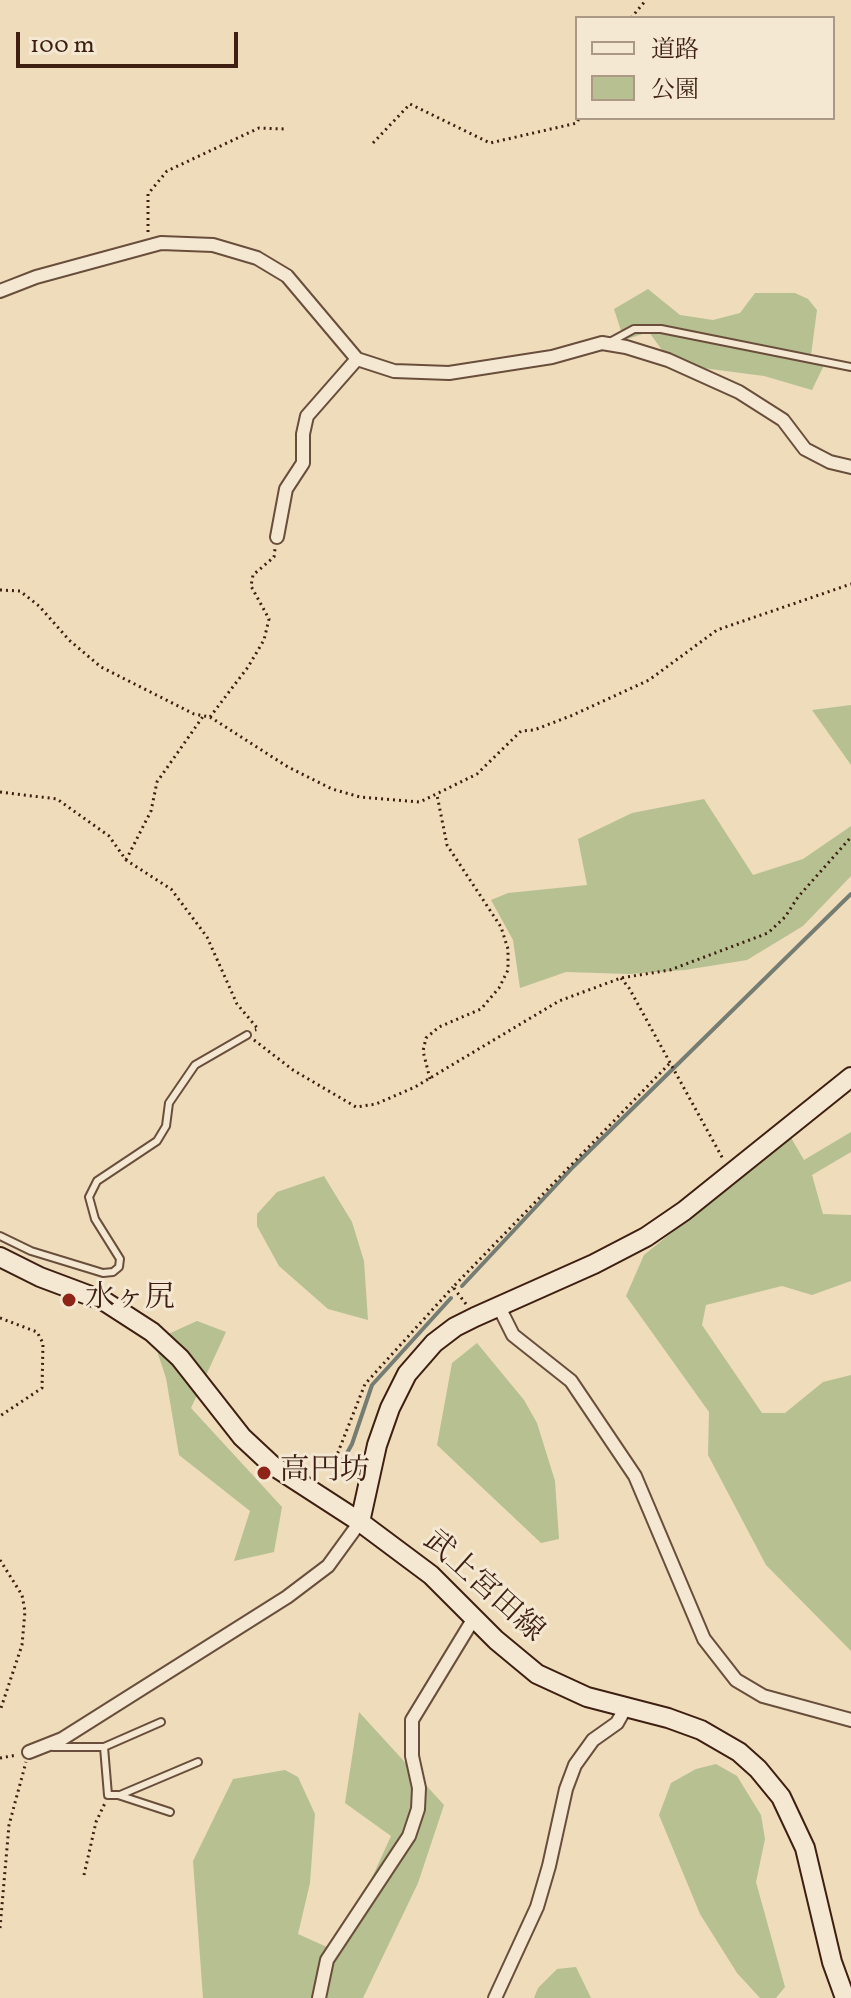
<!DOCTYPE html>
<meta charset="utf-8">
<style>
body{margin:0}
#map{position:relative;width:851px;height:1998px;overflow:hidden;background:#eedcbb;font-family:Vollkorn,"Noto Serif JP",serif}
canvas{display:block}
.legend{position:absolute;left:575px;top:16px;width:260px;height:104px;box-sizing:border-box;background:#f4e8d3;border:2px solid #ab9885;margin:0;padding:10px 14px;list-style:none;font-size:24px;color:#3e1f11}
.legend li{display:flex;align-items:center;gap:16px;height:40px}
.legend b{width:40px;border:2px solid #ab9885}
.scale{position:absolute;left:16px;top:32px;width:222px;height:36px;box-sizing:border-box;border:4px solid #3e1f11;border-top:0;padding-left:10px;font-size:24px;line-height:28px;white-space:nowrap;color:#3e1f11;-webkit-text-stroke:6px #f4e8d3;paint-order:stroke}
</style>
<div id="map">
<canvas width="851" height="1998"></canvas>
<ul class="legend">
<li><b style="height:10px;background:#f4e8d3"></b>道路</li>
<li><b style="height:22px;background:#b7c091"></b>公園</li>
</ul>
<div class="scale">100 m</div>
</div>
<script>
const g = document.querySelector('canvas').getContext('2d');
g.lineJoin = 'round';
function fill(path, color) { g.fillStyle = color; g.fill(path, 'evenodd'); }
const shape = rows => new Path2D(rows.map(r => 'M' + r).join(''));
function stroke(path, color, width, dash) { g.strokeStyle = color; g.lineWidth = width; g.lineCap = dash ? 'butt' : 'round'; g.setLineDash(dash || []); g.stroke(path); }
function write(font, color, halo, rows, align = 'center') {
  g.font = font + ' Vollkorn,"Noto Serif JP",serif'; g.lineWidth = 6; g.setLineDash([]); g.textBaseline = 'middle'; g.strokeStyle = halo; g.fillStyle = color; for (const [text, x, y, turn = 0] of rows) {
    g.save(); g.translate(x, y); g.rotate((+turn || 0) * Math.PI / 180); g.textAlign = isNaN(turn) ? turn : align; if (halo) g.strokeText(text, 0, 0); g.fillText(text, 0, 0); g.restore();
  }
}
fill(shape([
 [648,289,680,315,713,320,740,313,755,293,795,293,808,299,817,310,811,355,827,359,812,390,764,376,672,364,649,332,624,340,614,309],
 [851,705,851,765,812,710],
 [704,799,753,875,803,859,851,826,851,876,803,926,747,960,685,970,629,974,566,972,520,988,513,940,491,900,508,893,587,885,578,839,632,813],
 [851,1132,851,1152,812,1175,823,1214,851,1215,851,1281,812,1295,782,1286,706,1305,702,1325,762,1413,785,1413,823,1382,851,1375,851,1651,766,1565,708,1455,709,1412,626,1296,644,1255,790,1136,804,1160],
 [324,1176,352,1222,364,1261,368,1320,328,1309,279,1266,257,1226,257,1214,277,1192],
 [197,1321,226,1332,191,1408,282,1507,274,1552,234,1561,250,1511,179,1455,166,1378,157,1351,166,1335],
 [477,1343,524,1400,537,1423,555,1481,559,1539,541,1543,437,1445,452,1363],
 [359,1712,444,1805,418,1883,363,1998,203,1998,193,1861,233,1779,285,1770,298,1777,315,1814,310,1883,298,1934,338,1952,391,1836,345,1803],
 [716,1764,737,1776,761,1815,765,1839,756,1882,785,1987,776,1998,760,1998,737,1973,700,1914,659,1815,671,1783,696,1769],
 [576,1967,591,1998,534,1998,538,1988,557,1969]
]), '#b7c091');
stroke(shape([
 [462,1286,573,1167,851,894],
 [342,1462,352,1444,372,1385,451,1298]
]), '#757d72', 4);
const lane = shape([
 [610,342,634,329,661,329,851,367],
 [0,1236,31,1251,103,1273,113,1272,119,1267,120,1259,95,1219,89,1197,97,1181,157,1141,166,1126,169,1103,195,1065,247,1035],
 [53,1747,104,1747,108,1795,118,1795,170,1812],
 [104,1747,161,1722],
 [120,1795,198,1762]
]);
const street = shape([
 [0,291,36,277,161,243,213,245,257,258,287,276,357,359,394,371,449,373,552,357,602,343,626,347,668,360,739,392,783,420,805,449,830,462,851,467],
 [277,537,286,489,303,463,303,434,307,416,357,359],
 [499,1307,513,1335,571,1381,635,1476,704,1639,736,1680,763,1696,851,1720],
 [29,1752,62,1739,287,1597,328,1566,360,1522],
 [319,1998,327,1960,409,1836,418,1809,419,1788,412,1756,412,1720,474,1618],
 [495,1998,537,1907,549,1866,566,1789,575,1765,593,1740,617,1723,626,1707]
]);
const secondary = shape([
 [0,1257,40,1277,104,1301,152,1332,180,1358,242,1437,272,1465,360,1522,431,1575,496,1640,537,1674,587,1697,668,1718,701,1730,739,1752,758,1769,781,1797,805,1848,832,1962,845,1998],
 [360,1522,377,1445,390,1408,407,1374,434,1343,455,1327,475,1317,594,1264,646,1237,684,1211,851,1077]
]);
stroke(lane, '#6a4e3c', 10);
stroke(street, '#6a4e3c', 16);
stroke(secondary, '#3e1f11', 22);
stroke(shape([
 [631,18,646,0],
 [373,143,410,104,490,143,577,123,579,118],
 [148,232,148,194,167,171,259,128,285,129],
 [0,590,20,591,39,606,69,640,101,667,194,714,210,717,288,767,332,789,360,797,420,802,477,774,521,731,534,730,573,715,649,680,717,630,851,584],
 [210,717,248,667,264,640,269,619,251,586,253,575,274,557,275,549],
 [0,792,57,799,109,836,126,860,171,889,207,937,237,1004,258,1029,255,1030],
 [126,860,151,811,157,782,204,715],
 [621,978,629,988,723,1159],
 [254,1040,293,1070,356,1107,376,1104,415,1087,559,1001,621,978,670,970,768,933,785,917,798,897,851,837],
 [430,1079,423,1051,426,1038,439,1027,481,1009,499,988,508,970,508,949,501,927,447,845,437,795],
 [466,1304,453,1287,669,1064],
 [0,1318,37,1332,43,1343,42,1388,0,1416],
 [331,1470,365,1384,453,1287],
 [0,1560,22,1595,25,1611,22,1645,0,1711],
 [0,1758,17,1755],
 [84,1875,96,1822,105,1803],
 [0,1928,9,1825,26,1762]
]), '#3e1f11', 3, [2, 4]);
stroke(lane, '#f4e8d3', 6);
stroke(street, '#f4e8d3', 12);
stroke(secondary, '#f4e8d3', 18);
for (const [x, y, r, color] of [
 [69,1300,8,"#8f2418"],
 [264,1473,8,"#8f2418"]
]) { const dot = new Path2D(); dot.arc(x, y, r, 0, 2 * Math.PI); g.fillStyle = color; g.fill(dot); stroke(dot, '#f4e8d3', 3); }
write('30px', '#3e1f11', '#f4e8d3', [
 ["水ヶ尻",85,1300],
 ["高円坊",280,1473]
], 'left');
write('30px', '#3e1f11', '#f4e8d3', [
 ["武上宮田線",482,1588,42]
]);
</script>
